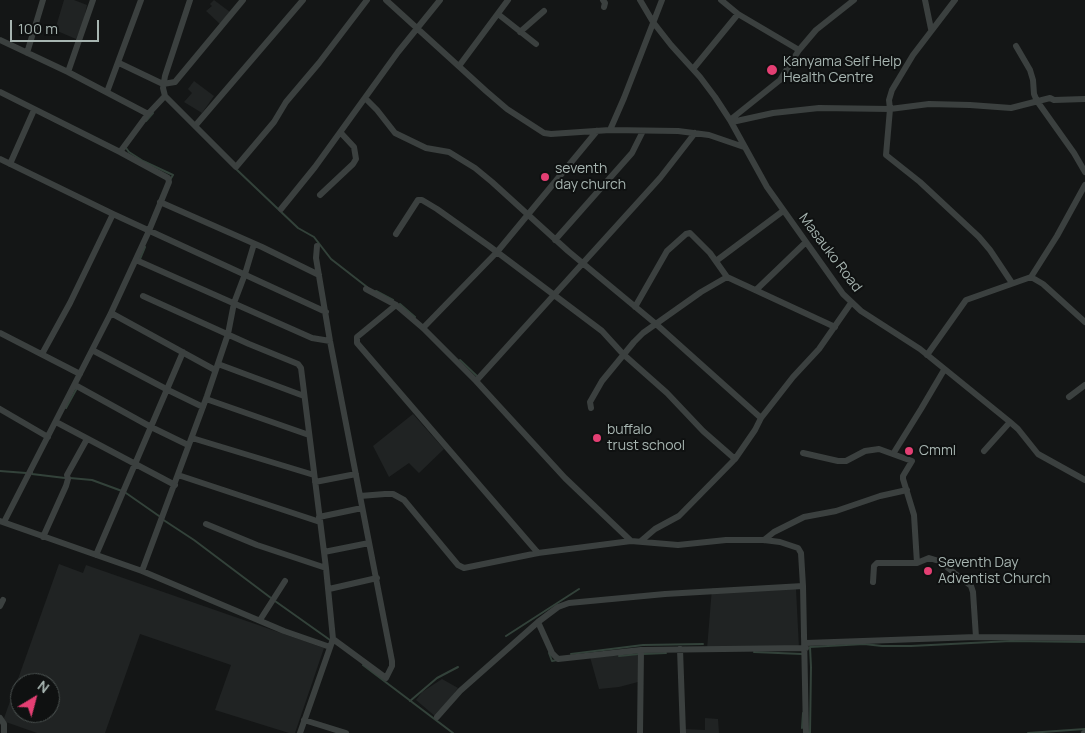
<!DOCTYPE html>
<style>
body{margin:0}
#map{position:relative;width:1085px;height:733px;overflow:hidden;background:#141616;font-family:Manrope,sans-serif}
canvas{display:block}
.north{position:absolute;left:10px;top:673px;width:50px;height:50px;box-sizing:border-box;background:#0f1111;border:1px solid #4c5351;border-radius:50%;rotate:37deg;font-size:14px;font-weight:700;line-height:20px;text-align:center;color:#a7b5b1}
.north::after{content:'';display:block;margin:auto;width:18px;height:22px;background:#e43f73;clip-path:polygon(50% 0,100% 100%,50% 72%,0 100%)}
.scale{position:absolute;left:10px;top:20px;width:89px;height:22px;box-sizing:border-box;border:2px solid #a7b5b1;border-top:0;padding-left:6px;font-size:15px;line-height:18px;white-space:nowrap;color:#a7b5b1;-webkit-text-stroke:4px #0f1111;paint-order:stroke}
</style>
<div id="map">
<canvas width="1085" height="733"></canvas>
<div class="north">N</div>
<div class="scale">100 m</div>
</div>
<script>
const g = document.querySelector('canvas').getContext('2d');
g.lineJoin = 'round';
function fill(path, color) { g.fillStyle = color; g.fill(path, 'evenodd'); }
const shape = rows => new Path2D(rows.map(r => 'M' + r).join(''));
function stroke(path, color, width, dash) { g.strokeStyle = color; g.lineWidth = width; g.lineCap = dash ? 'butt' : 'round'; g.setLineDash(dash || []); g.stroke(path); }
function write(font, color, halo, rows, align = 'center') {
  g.font = font + ' Manrope,sans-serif'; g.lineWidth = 4; g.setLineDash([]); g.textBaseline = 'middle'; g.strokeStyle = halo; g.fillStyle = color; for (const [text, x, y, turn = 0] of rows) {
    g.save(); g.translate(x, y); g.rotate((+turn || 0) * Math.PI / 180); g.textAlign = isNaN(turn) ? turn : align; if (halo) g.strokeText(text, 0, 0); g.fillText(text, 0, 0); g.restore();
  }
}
fill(shape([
 [64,0,74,0,87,5,83,23,76,39,55,30],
 [214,0,230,12,220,24,206,11,212,6,210,4],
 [194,81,214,96,202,113,184,102,192,93,188,89],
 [413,414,444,449,419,473,409,463,389,477,373,446],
 [59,564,83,573,86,565,324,648,295,733,289,733,215,710,231,665,140,634,105,733,37,733,3,721],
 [20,683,50,683,50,713,20,713],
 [712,588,796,589,799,648,707,649],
 [639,655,638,682,619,687,599,689,590,657],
 [442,679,458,688,436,717,416,700,422,692],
 [705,718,718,719,719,733,684,733,684,729,705,730]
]), '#202323');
stroke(shape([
 [146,121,153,113],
 [126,148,129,152,143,161,173,175,170,180],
 [236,169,298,228,314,237,331,259,367,287],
 [140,259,145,247],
 [376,291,393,300],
 [400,304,415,317],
 [460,360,478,377],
 [66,408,77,388],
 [0,471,26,473],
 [32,472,32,474,65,478],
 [70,478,92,480,122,491],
 [126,493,159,516],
 [162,519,194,540,271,598],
 [275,601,330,640],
 [506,636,579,589],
 [754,652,802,654],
 [549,653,552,661,557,660],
 [571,654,643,645,703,644],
 [643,654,666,653],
 [619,656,639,654],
 [363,665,453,733],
 [410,701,437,678,458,667],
 [802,728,803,713],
 [810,733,811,667,810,647,864,644,882,646,911,646,1011,641,1085,642],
 [1028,733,1085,729]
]), '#33423a', 2);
stroke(shape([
 [190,0,165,76,163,88,165,96,236,167,274,122,286,102,319,63,367,0],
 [386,0,486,91,507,109,544,133,551,134,610,130,678,131,709,135,744,147],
 [603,0,605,3,604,7],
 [640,0,653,22,671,45,700,77,715,97,730,120,767,187,843,294,861,311,920,349,1010,422,1018,429,1038,454,1085,480],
 [721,0,738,14],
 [925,0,931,29],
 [955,0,913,55,892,90,889,100,890,109,886,155,920,182,979,237,990,250,1012,283],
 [498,14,536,44],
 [520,32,544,11],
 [0,40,68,72,148,114],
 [1016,46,1030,70,1033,80,1034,94,1037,101,1074,153,1085,172],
 [27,53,43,0],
 [119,63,163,84,175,82,243,0],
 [459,66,508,0],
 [693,69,738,14,799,50],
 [68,72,93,0],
 [0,92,120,152,168,178,169,182,148,233,111,313,4,522],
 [107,92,141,0],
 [366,99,377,110,395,133,426,148,449,152,475,168,492,182,568,251,656,324,761,418],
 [730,120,780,80,799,50,816,30,854,0],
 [732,122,773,113,819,108,890,109,929,104,970,105,1011,108,1050,98,1054,100,1085,99],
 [195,126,303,0],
 [610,130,624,98,662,0],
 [120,152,148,114,165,96],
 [0,159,113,214,326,312],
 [10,164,34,110],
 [320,195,353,164,356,159,354,147,341,133],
 [160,202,262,247,319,275],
 [281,209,315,167,398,52,440,0],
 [396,234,418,200,422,200,437,209,489,246,602,331,623,354,667,393,703,431,735,459],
 [555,240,632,153,643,131],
 [317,246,316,258,330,341,392,661,392,666,386,678,333,639],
 [136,260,312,338,330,341],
 [716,261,783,211],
 [1031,277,1043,284,1085,322],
 [366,289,396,305,423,328,476,381,565,478,631,541,678,545,726,540,764,540,780,542,798,548,801,553,803,586,806,733],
 [756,290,805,243],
 [143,296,249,344,298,364,301,368,326,568,333,639,300,733],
 [396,305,357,337,357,343,538,553],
 [635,307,667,251,686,234,690,233,710,253,727,277,835,327],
 [111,313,215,370],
 [423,328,497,252,597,131],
 [0,333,80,374],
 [93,349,94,351,168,390,203,407],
 [42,354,70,303,113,214],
 [927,355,966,300,1031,277,1057,236,1085,185],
 [218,364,304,396],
 [476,381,660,178,695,133],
 [75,385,151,427,188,445],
 [1069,397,1085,385],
 [206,399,309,435],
 [591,408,590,402,602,381,634,342,643,333,701,292,727,277],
 [0,409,48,437],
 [56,422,175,485],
 [192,438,314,475],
 [984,451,1010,422],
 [803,453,838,461,846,461,865,451,879,449,912,461,903,476,903,479,914,515,917,563],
 [893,454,921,409,944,370],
 [178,475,320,522],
 [315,482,356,474],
 [360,496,385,494,393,494,404,500,458,565,464,568,538,553,631,541],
 [319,517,362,508],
 [0,521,142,571,284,631,330,647],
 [206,524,257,545,326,568],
 [43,537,66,486,68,479,67,475,87,439],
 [764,540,774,532,804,517,836,511,880,496,907,490],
 [641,541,655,529,679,516,735,459,755,430,761,418,793,377,819,349,851,303],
 [324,552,369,543],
 [96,555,183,352],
 [142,571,207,396,228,334,234,303,245,274,254,244],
 [873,582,874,566,877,563,917,563,929,558,939,561,971,586,973,592,976,637],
 [803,586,665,594,569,603,558,607,538,622,552,653,558,659,641,650,806,648],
 [329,589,377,578],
 [0,606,3,600],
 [260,620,285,581],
 [806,643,976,637,1085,638],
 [680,649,683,733],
 [437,717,460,691,538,622],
 [0,718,4,724,4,733],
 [304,720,346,733],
 [640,733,641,650],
 [1084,733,1085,733]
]), '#3b403f', 6);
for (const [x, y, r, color] of [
 [772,70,6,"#e43f73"],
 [545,177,5,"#e43f73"],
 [597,438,5,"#e43f73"],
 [909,451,5,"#e43f73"],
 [928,571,5,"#e43f73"]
]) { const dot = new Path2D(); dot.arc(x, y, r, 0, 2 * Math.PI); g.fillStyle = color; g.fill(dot); stroke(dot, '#0f1111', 2); }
write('14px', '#a7b5b1', '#0f1111', [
 ["Kanyama Self Help",783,62],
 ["Health Centre",783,78],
 ["seventh",555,169],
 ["day church",555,185],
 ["buffalo",607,430],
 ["trust school",607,446],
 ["Cmml",919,451],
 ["Seventh Day",938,563],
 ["Adventist Church",938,579]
], 'left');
write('14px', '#a7b5b1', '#0f1111', [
 ["Masauko Road",830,253,53]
]);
</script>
